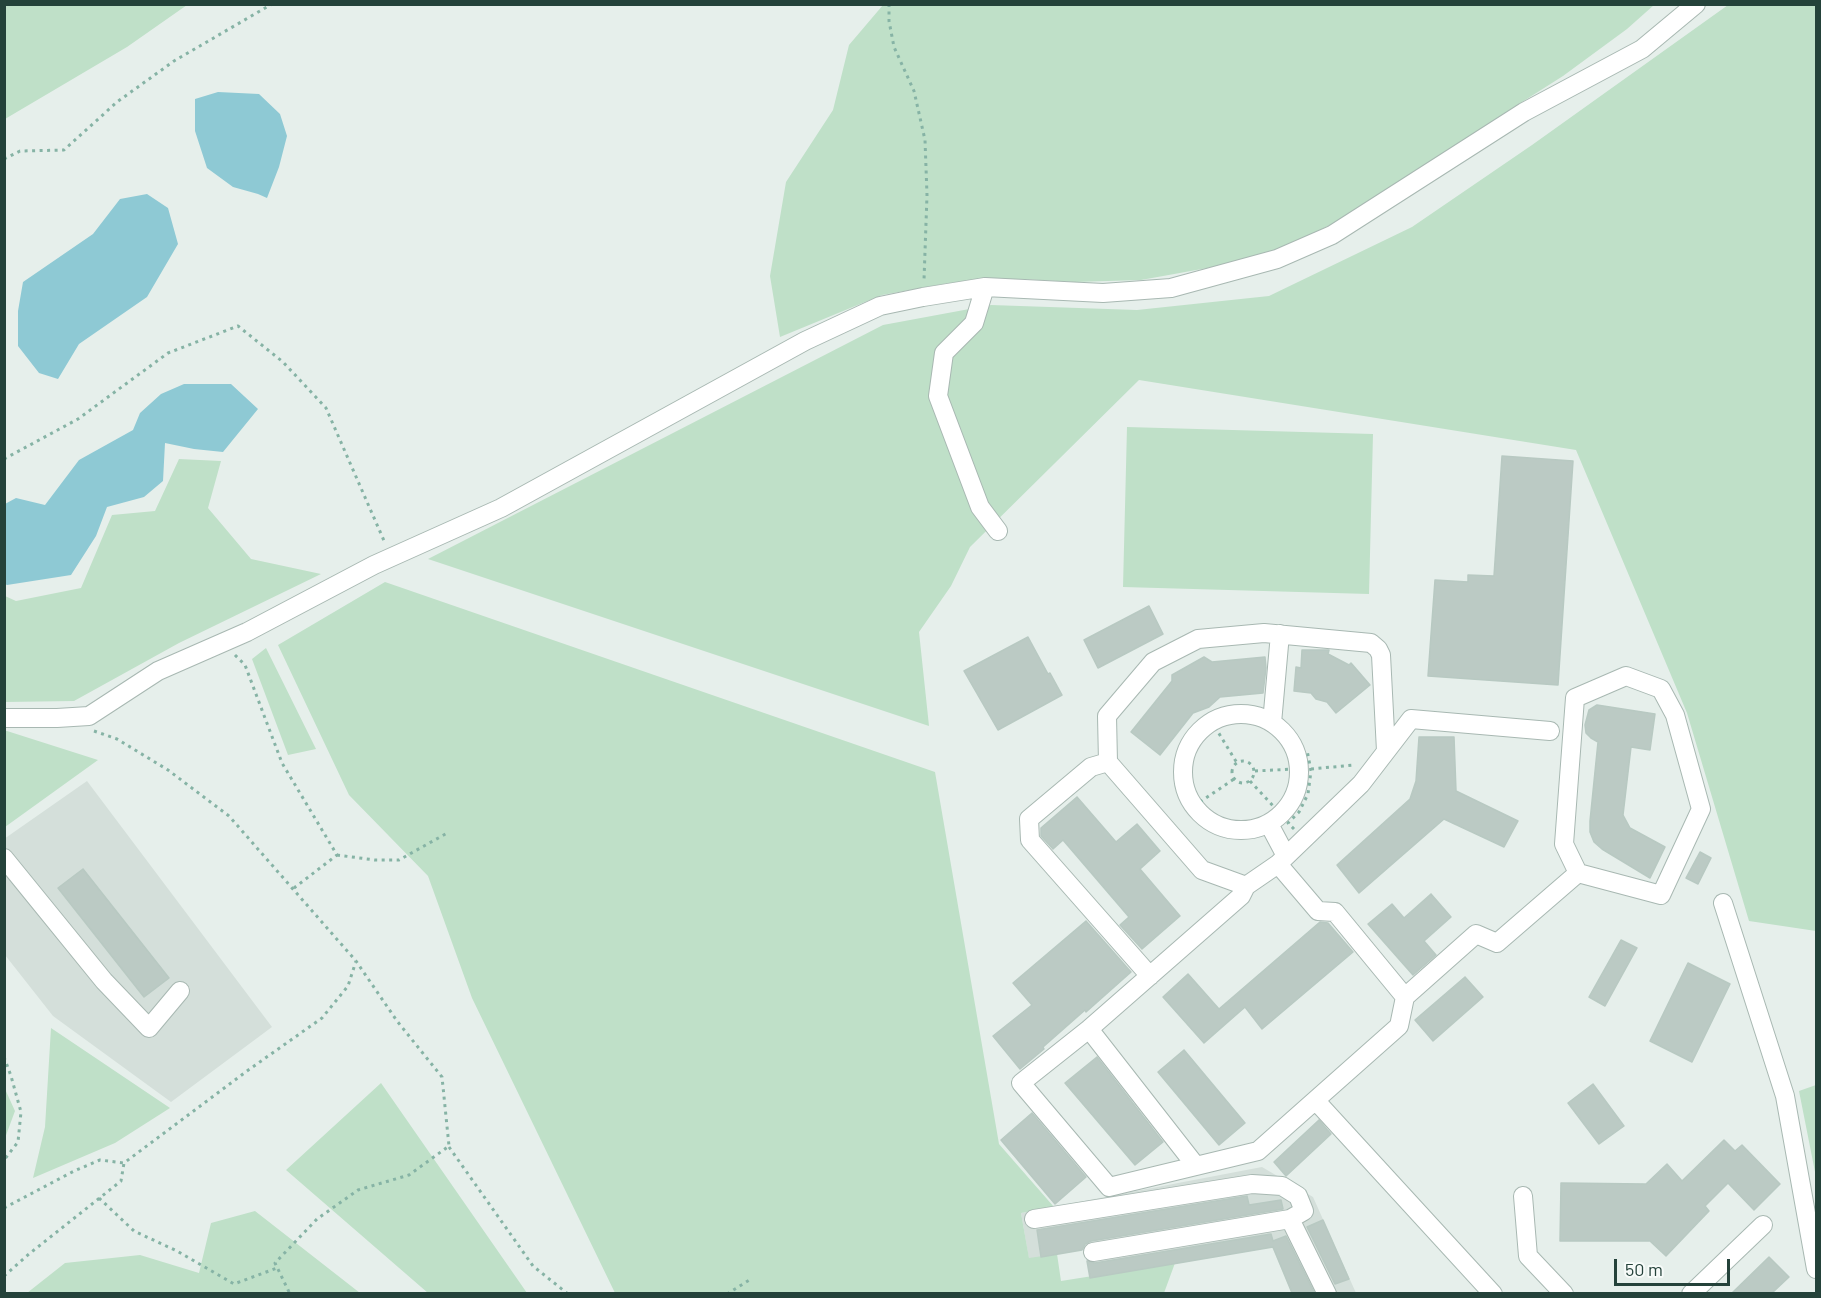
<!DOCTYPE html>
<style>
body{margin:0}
#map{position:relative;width:1821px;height:1298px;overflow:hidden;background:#e6efeb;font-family:Barlow,sans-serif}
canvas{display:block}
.frame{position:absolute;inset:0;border:6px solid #24423a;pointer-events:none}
.scale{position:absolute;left:1614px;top:1259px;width:116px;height:27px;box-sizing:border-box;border:3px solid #24423a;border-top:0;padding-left:8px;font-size:18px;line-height:21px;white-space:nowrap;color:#24423a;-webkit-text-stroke:4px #f7fbf9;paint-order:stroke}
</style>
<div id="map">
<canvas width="1821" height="1298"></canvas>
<div class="frame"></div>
<div class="scale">50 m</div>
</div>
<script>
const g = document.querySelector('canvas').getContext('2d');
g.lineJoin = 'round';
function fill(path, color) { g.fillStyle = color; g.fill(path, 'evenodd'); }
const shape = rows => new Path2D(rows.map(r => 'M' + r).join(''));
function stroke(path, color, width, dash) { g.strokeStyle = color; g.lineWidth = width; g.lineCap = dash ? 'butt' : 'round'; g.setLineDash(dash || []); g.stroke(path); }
fill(shape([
 [87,781,272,1027,171,1102,53,1016,5,955,4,839],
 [1262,1167,1313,1197,1356,1293,1292,1293,1272,1247,1090,1278,1087,1260,1083,1249,1029,1259,1021,1213]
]), '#d4dfda');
fill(shape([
 [4,5,5,4,187,5,127,47,5,119],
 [883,5,1654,5,1627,29,1563,76,1500,116,1440,158,1346,217,1288,246,1224,265,1141,280,1075,282,1022,279,949,283,882,295,780,337,770,276,786,182,833,110,849,45],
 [1728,5,1816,5,1816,931,1749,921,1687,713,1576,450,1139,380,970,547,951,586,919,632,929,726,428,559,883,325,991,305,1137,310,1269,296,1412,227,1532,145],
 [1127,427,1373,434,1369,594,1123,587],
 [179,459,221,461,208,508,251,559,321,574,179,643,74,701,5,702,5,596,16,601,81,588,112,515,155,511],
 [385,582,935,772,999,1144,1054,1207,1021,1213,1029,1258,1057,1254,1061,1281,1175,1263,1164,1293,615,1293,472,998,428,876,349,795,278,645],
 [266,648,316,749,288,755,252,659],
 [5,731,7,731,98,760,5,827],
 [51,1028,170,1108,115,1143,33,1178,45,1127],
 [381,1083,527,1293,528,1293,428,1293,286,1170],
 [1816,1085,1816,1177,1799,1091],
 [5,1089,15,1111,5,1138,4,1089],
 [255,1211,360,1293,27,1293,65,1263,140,1255,199,1273,211,1223]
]), '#bfe0c8');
fill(shape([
 [218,92,259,94,280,114,287,136,279,167,267,198,258,194,233,187,207,168,195,131,195,99],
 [147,194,168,208,178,244,147,297,79,344,58,379,39,373,18,346,18,311,23,282,93,234,120,199],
 [184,384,231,384,258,409,223,452,194,449,165,443,163,481,144,497,107,507,96,536,71,575,7,585,5,584,5,504,16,498,45,505,79,460,133,430,140,413,161,394]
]), '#8ec9d4');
const building = shape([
 [1502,456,1573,461,1558,685,1428,676,1435,580,1468,582,1468,575,1494,576,1502,456],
 [1149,606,1163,634,1098,668,1084,640,1149,606],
 [1028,637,1048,674,1050,673,1062,695,998,730,964,671,1028,637],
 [1302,650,1329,650,1328,654,1349,665,1351,663,1370,685,1336,713,1327,702,1316,699,1311,693,1294,691,1296,667,1301,668,1302,650],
 [1204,657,1212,662,1265,657,1266,668,1263,693,1220,697,1209,707,1193,713,1160,755,1131,732,1172,681,1172,675,1204,657],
 [1597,705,1655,714,1650,750,1631,747,1623,815,1630,828,1665,847,1650,878,1602,849,1594,842,1590,832,1590,821,1598,742,1591,738,1586,733,1585,725,1589,710,1597,705],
 [1419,737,1454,737,1456,791,1518,821,1504,847,1444,819,1359,893,1337,865,1410,799,1416,781,1419,737],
 [1077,797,1116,842,1137,824,1160,851,1140,869,1180,916,1142,949,1120,925,1129,917,1063,840,1053,849,1041,836,1041,828,1077,797],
 [1700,852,1711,858,1698,884,1686,878,1700,852],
 [83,869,169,978,144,997,58,888,83,869],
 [1431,894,1451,917,1424,941,1436,955,1413,975,1368,924,1392,904,1404,918,1431,894],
 [1086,921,1131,972,1086,1012,1085,1010,1043,1047,1044,1049,1020,1069,993,1036,1032,1005,1013,983,1086,921],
 [1320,922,1328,923,1353,952,1262,1029,1245,1007,1204,1043,1163,997,1188,974,1219,1009,1320,922],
 [1621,940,1637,948,1605,1006,1589,997,1621,940],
 [1688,963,1730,984,1692,1062,1650,1041,1688,963],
 [1465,977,1483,997,1433,1041,1415,1020,1465,977],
 [1184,1050,1245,1123,1219,1145,1158,1072,1184,1050],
 [1097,1057,1163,1142,1135,1165,1065,1083,1097,1057],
 [1593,1084,1624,1126,1599,1144,1568,1103,1593,1084],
 [1032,1113,1086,1177,1055,1204,1001,1140,1032,1113],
 [1319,1120,1331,1134,1286,1176,1274,1162,1319,1120],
 [1724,1140,1735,1151,1742,1145,1780,1184,1754,1210,1728,1183,1705,1206,1709,1211,1666,1256,1650,1241,1560,1241,1561,1183,1646,1184,1667,1164,1682,1181,1724,1140],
 [1247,1196,1249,1205,1281,1200,1283,1209,1091,1241,1085,1244,1082,1250,1041,1257,1037,1230,1247,1196],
 [1323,1220,1349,1279,1335,1284,1307,1227,1323,1220],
 [1271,1234,1273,1241,1286,1236,1314,1292,1292,1293,1273,1247,1090,1278,1087,1261,1095,1263,1271,1234],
 [1769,1257,1789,1277,1772,1293,1732,1293,1769,1257]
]);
fill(building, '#bbcac4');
stroke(building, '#b8c9c2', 1.5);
const minor = shape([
 [985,287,974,323,944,353,938,396,980,507,998,531],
 '1183 772a58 58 0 1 1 116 0a58 58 0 1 1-116 0Z',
 [4,718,57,718,89,716,158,671,247,632,374,565,501,508,805,341,880,306,923,297,985,287,1103,293,1171,288,1277,259,1332,235,1524,112,1642,49,1696,4],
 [1272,723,1280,634],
 [1550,731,1411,719,1361,784,1278,864,1246,886,1241,896,1089,1029,1021,1083,1109,1187,1258,1151,1399,1026,1405,997,1476,934,1497,943,1578,873,1564,844,1575,698,1626,676,1661,689,1675,715,1701,809,1661,895,1578,873],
 [1108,762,1091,767,1029,819,1030,840,1150,976],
 [1269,824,1286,856],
 [4,858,104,981,149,1028,180,991],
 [1278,864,1318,911,1335,912,1405,997],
 [1246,886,1202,870,1108,762,1107,716,1153,662,1198,639,1264,633,1371,643,1378,649,1381,655,1386,751],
 [1723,903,1785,1096,1816,1269],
 [1089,1029,1196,1166],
 [1316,1101,1493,1294],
 [1523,1196,1528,1256,1564,1294],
 [1034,1219,1252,1184,1282,1186,1298,1196,1304,1211,1290,1219],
 [1093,1252,1290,1219,1327,1294],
 [1691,1294,1763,1225]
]);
stroke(minor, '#a8b8b2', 20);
stroke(shape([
 [889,4,889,21,894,47,914,91,925,140,927,195,924,280],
 [4,159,20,151,64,150,117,102,174,61,272,4],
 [4,459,78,419,168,353,238,326,283,362,326,408,385,543],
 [235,655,245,665,282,763,337,855,294,888],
 [1215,727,1237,763],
 [94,731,117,739,168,770,229,816,356,961,397,1021,442,1077,449,1146,409,1175,358,1190,317,1219,275,1263,290,1294],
 '1232 772a11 11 0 1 1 22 0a11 11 0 1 1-22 0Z',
 [1311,769,1354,765],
 [1255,771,1295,769],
 [1250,781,1276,809],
 [1200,802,1234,779],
 [1294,829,1288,823,1299,812,1308,794,1311,771,1307,750],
 [337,855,375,860,399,860,449,832],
 [4,1057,11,1076,21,1112,18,1142,4,1160],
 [449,1147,533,1266,568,1294],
 [99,1198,134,1231,177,1251,234,1284,277,1268],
 [4,1208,74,1171,100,1160,124,1163],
 [4,1276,29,1254,121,1181,124,1163,247,1071,322,1018,348,986,356,961],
 [727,1294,751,1279]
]), '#86b3a5', 3, [3, 4.5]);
stroke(minor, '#fff', 18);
</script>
